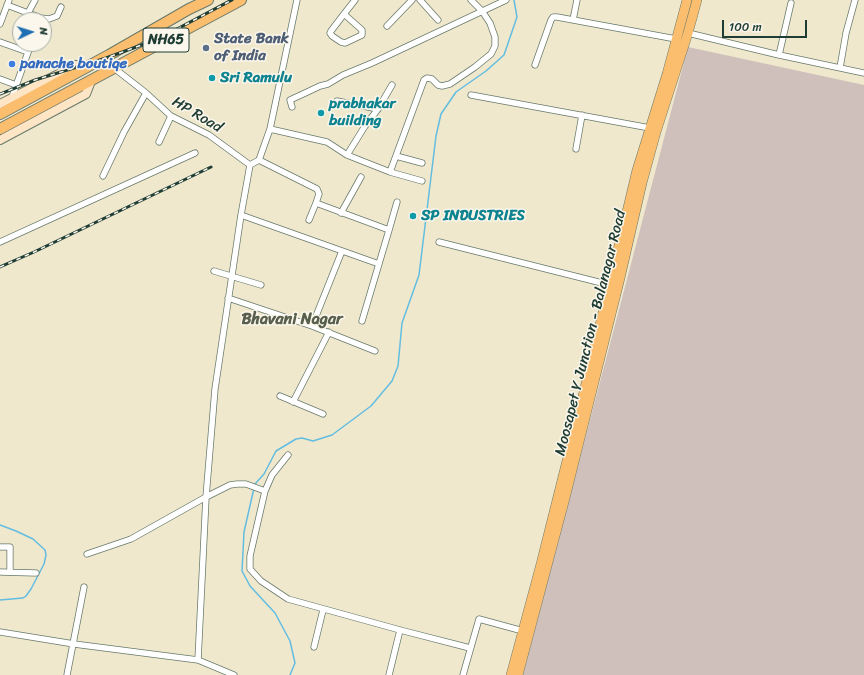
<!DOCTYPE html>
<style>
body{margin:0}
#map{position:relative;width:864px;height:675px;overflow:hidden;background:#efe8cd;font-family:Sriracha,sans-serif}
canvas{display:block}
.north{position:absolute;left:12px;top:12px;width:40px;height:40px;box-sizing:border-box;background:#fbf7ec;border:1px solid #a3ada2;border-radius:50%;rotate:86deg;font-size:11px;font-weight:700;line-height:16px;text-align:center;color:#1f3d34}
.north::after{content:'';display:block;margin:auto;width:14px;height:18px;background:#1f6fb2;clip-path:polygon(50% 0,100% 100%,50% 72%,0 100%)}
.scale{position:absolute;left:722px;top:20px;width:85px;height:18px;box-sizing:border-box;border:2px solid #1f3d34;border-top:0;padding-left:5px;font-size:12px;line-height:14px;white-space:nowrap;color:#1f3d34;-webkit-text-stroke:3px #fbf7ec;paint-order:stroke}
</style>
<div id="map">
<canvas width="864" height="675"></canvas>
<div class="north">N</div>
<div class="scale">100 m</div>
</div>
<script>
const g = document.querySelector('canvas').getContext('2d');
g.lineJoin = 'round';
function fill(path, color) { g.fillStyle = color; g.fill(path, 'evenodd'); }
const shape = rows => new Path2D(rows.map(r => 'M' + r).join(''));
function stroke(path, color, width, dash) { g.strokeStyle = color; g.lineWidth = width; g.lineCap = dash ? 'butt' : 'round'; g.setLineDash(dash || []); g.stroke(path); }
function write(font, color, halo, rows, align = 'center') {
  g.font = font + ' Sriracha,sans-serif'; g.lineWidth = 3; g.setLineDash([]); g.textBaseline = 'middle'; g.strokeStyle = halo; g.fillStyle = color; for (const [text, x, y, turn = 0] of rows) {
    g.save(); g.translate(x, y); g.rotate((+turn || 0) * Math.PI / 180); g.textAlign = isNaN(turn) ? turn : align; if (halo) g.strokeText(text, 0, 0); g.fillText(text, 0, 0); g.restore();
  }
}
fill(shape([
 [688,47,864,85,864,675,523,675]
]), '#cfc0bb');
stroke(shape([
 [255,484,264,474,276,451,296,439,302,438,313,441,332,435,371,406,392,381,398,366,402,323,419,275,436,136,441,114,456,92,486,71,504,55,517,17,514,0],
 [254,488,244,532,242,571,250,586,275,613,290,641,295,663,290,675],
 [0,525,16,531,33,539,45,550,46,555,44,564,31,589,26,596,23,598,0,600]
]), '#63bde1', 1.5);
const street = shape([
 [420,0,438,20],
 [7,5,41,18,49,19,57,16,61,7],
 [28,13,35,0],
 [344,14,362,30,362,35,345,43,341,42,332,36,330,33,331,31,344,14,355,0],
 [573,20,577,0],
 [0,24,9,0],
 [387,26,412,0],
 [688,33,779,55,791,3],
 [0,42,28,52],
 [779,55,864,73],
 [535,65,551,20,553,17,557,17,676,39],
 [114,68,146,93,171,116,209,135,250,165],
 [840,68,846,33,855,0],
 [0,79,16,85],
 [471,95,650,128],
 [12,97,31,44],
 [337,101,378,109],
 [292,107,290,100,303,94,320,86,328,84,343,75,372,63,506,0],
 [270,129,327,142,347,155,390,172,422,181],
 [159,142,171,116],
 [576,149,582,115],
 [347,155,365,126,378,109,392,85],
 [396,156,422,163],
 [259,160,317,189,319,194,316,203,389,230,362,321],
 [390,172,424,80,427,78,432,79,438,85,442,86,450,84,475,67,491,54,495,46,495,37,490,23,482,11,471,0],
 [103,176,124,132,146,93],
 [341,213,361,177],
 [241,215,379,264],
 [309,220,316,203],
 [389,230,397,202],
 [0,242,195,153],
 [439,242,610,285],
 [214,271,261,285],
 [228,298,312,326,375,351],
 [312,326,342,251],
 [280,396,323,414],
 [293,402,329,332],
 [288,455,272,475,265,491,250,556,250,569,261,581,288,599,400,630,470,648],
 [0,547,10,547,10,572],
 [87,554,131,539,206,497,215,389,241,215,250,165,259,160,270,129,297,0],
 [0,572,36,573],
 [0,632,74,644,198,660,234,675],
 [314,647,323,610],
 [198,660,206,497,230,485,237,484,246,484,265,491],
 [67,675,84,587],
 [389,675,400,630],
 [463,675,479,619,523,631]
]);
const secondary = shape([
 [0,104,76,65,86,67],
 [0,140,86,94,91,81]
]);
const primary = shape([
 [511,675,541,564,578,417,637,170,667,74,687,0],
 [518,675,565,498,620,278,642,183,656,132,688,33,697,0]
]);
const highway = shape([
 [0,114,109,55,189,9,208,0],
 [0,129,241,0]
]);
stroke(street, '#68796a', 7);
stroke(secondary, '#68796a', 10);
stroke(primary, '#68796a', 10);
stroke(highway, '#68796a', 12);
stroke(street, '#fff', 5.5);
stroke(secondary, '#fde5c5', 8);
stroke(primary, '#fbbd6e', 9);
stroke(highway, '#fbbd6e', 10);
const rail = shape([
 [0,94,35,80,106,58,147,43,179,28,232,0],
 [0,267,34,252,211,167]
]);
stroke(rail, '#1f3d34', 3);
stroke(rail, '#fbf7ec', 1.5, [4.5]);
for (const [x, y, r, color] of [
 [206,48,4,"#5c6f8a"],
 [12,64,4,"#3f7fe0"],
 [212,78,4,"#0f9aa8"],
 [321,113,4,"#0f9aa8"],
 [413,216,4,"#0f9aa8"]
]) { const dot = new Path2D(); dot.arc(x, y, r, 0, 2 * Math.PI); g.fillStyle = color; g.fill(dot); stroke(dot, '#fbf7ec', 1.5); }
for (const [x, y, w] of [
 [166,40,46]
]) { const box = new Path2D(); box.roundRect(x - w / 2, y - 12, w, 24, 3); g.fillStyle = '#fbf7ec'; g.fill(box); stroke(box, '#1f3d34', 1); }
write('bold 14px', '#1f3d34', null, [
 ["NH65",166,40]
]);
write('bold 15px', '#4e5e75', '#fbf7ec', [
 ["State Bank",214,39],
 ["of India",214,56]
], 'left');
write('bold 15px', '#366cbe', '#fbf7ec', [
 ["panache boutiqe",20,64]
], 'left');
write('bold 15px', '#0d838f', '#fbf7ec', [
 ["Sri Ramulu",220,78],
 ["prabhakar",329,104],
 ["building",329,121],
 ["SP INDUSTRIES",421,216]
], 'left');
write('15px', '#1f3d34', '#fbf7ec', [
 ["HP Road",197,115,31],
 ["Moosapet Y Junction - Balanagar Road",591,333,-76]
]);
write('bold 16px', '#585f4d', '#fbf7ec', [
 ["Bhavani Nagar",292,320]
]);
</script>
